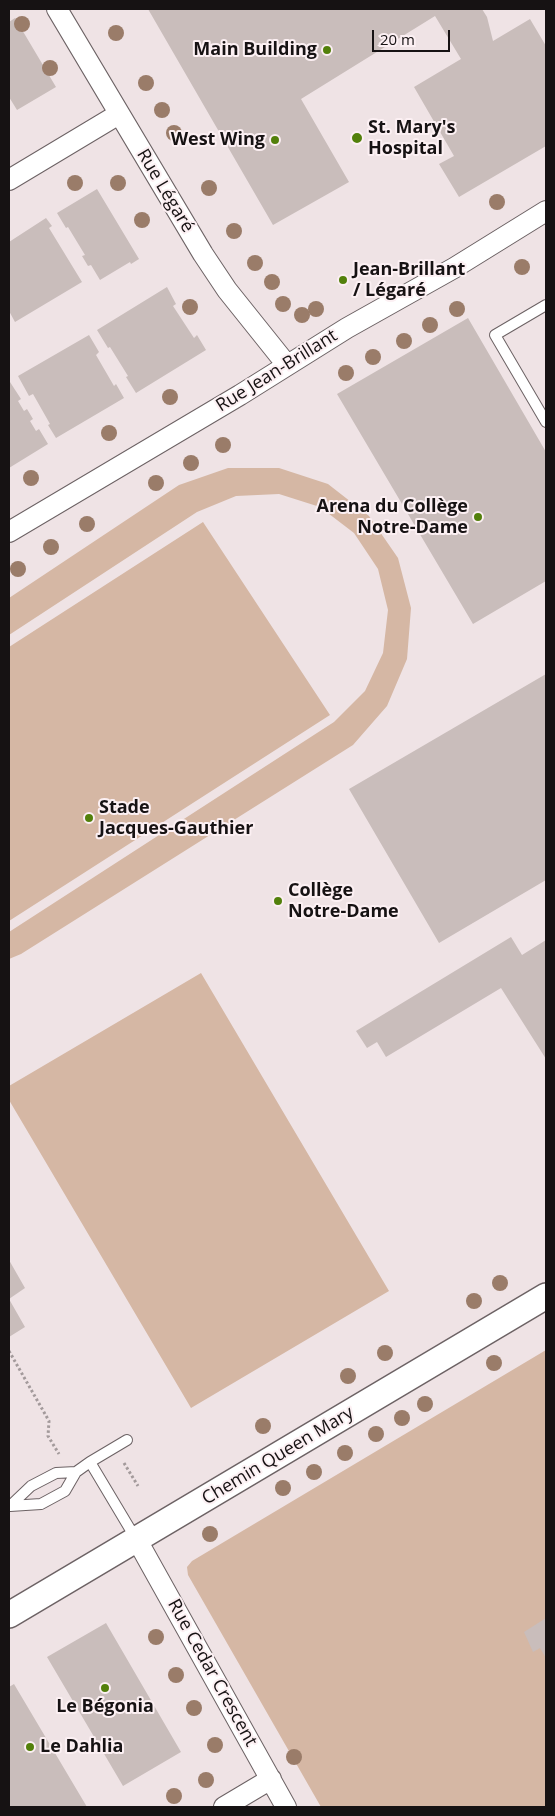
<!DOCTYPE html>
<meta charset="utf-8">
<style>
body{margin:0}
#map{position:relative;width:555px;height:1816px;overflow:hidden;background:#efe3e5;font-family:"Open Sans",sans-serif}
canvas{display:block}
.frame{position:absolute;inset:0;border:10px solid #161213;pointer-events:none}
.scale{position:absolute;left:372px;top:30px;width:78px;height:22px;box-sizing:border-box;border:2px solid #161213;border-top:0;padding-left:6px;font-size:15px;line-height:18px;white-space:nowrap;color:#161213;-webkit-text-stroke:4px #fcf0f3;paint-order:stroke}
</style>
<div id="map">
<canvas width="555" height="1816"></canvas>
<div class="frame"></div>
<div class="scale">20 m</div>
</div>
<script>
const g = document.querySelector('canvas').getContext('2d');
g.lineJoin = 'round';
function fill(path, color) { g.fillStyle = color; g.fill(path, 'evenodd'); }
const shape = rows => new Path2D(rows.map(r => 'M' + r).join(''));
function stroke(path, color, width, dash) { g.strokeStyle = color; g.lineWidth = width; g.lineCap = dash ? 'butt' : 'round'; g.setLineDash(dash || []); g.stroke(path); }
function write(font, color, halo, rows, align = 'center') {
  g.font = font + ' "Open Sans",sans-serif'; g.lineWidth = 4; g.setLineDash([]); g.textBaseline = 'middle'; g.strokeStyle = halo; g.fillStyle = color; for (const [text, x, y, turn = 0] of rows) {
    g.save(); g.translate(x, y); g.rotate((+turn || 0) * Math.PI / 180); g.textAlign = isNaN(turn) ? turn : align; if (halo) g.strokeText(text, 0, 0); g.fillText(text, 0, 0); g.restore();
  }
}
fill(shape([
 [228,468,279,468,328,484,369,516,398,558,411,608,407,659,387,706,353,745,21,954,9,959,9,932,334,722,365,691,383,653,388,610,378,569,354,533,320,507,279,494,236,496,197,512,9,635,9,598,179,485],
 [203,522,330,715,9,921,9,647],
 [201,973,389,1291,191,1408,9,1100,9,1086],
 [546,1350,546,1807,321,1807,188,1575,187,1567,192,1561]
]), '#d5b7a4');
fill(shape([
 [148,9,482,9,487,17,493,41,530,19,546,46,546,146,459,197,439,164,454,156,414,87,461,59,435,16,301,99,349,182,273,225],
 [15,18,56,87,17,110,9,97,9,22],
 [97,189,139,259,131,264,130,262,100,280,91,265,88,266,82,256,85,255,68,227,66,228,57,213],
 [46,218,52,226,49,228,82,282,15,322,9,311,9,242],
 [167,287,176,304,173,306,194,338,197,335,206,350,136,393,126,377,128,376,110,347,108,348,97,330],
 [468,318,546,452,546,581,473,624,337,394],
 [89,335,99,352,96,355,114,386,116,384,124,398,56,438,48,425,50,424,33,394,29,396,18,376],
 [10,382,21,399,18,401,24,411,27,409,33,419,30,421,36,431,39,429,48,444,9,468,9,383],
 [546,674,546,880,439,943,349,789],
 [511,937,522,955,546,940,546,1059,501,988,386,1057,377,1042,367,1048,356,1031],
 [9,1260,25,1288,9,1299,25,1327,9,1337],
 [546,1618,546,1658,540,1648,533,1652,524,1632],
 [106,1623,181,1752,123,1786,47,1657],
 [14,1684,87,1807,9,1807,9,1687]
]), '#c9bdbb');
const service = shape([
 [546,305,495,335,546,422],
 [90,1462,127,1440],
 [76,1472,56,1473,31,1486,10,1506,41,1504,65,1491,76,1472,90,1462,136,1539]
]);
const minor = shape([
 [57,9,203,254,227,290,287,365],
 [9,180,119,114],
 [9,532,240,395,347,328,454,268,546,211],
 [137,1540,286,1807],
 [224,1807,271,1779]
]);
const tertiary = shape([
 [9,1615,546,1296]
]);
stroke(service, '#6c6264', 12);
stroke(minor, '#6c6264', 22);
stroke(tertiary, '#6c6264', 28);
stroke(shape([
 [9,1351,49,1421,48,1436,59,1454],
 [124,1463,138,1486]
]), '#a39a9b', 3, [2.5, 2.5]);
stroke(service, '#fff', 10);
stroke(minor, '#fff', 20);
stroke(tertiary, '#fff', 25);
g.fillStyle = '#9a7c69';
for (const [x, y] of [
 [22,24],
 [116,33],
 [50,68],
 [146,83],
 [162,110],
 [174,133],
 [75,183],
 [118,183],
 [209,188],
 [497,202],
 [142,220],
 [234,231],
 [255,263],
 [522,267],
 [272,282],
 [283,304],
 [190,307],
 [316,309],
 [457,309],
 [302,315],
 [430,325],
 [404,341],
 [373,357],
 [346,373],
 [170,397],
 [109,433],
 [223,445],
 [191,463],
 [31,478],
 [156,483],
 [87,524],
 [51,547],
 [18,569],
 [500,1283],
 [474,1301],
 [385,1353],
 [494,1363],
 [348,1376],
 [425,1404],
 [402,1418],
 [263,1426],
 [376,1434],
 [345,1453],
 [314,1472],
 [283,1488],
 [210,1534],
 [156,1637],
 [176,1675],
 [194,1708],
 [215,1745],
 [294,1757],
 [206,1780],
 [174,1796]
]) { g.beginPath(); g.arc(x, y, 8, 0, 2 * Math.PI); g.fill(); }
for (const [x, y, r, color] of [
 [327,50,5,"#52800b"],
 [357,138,6,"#52800b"],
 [275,140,5,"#52800b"],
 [343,280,5,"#52800b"],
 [478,517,5,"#52800b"],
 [89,818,5,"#52800b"],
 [278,901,5,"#52800b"],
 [105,1688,5,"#52800b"],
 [30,1747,5,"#52800b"]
]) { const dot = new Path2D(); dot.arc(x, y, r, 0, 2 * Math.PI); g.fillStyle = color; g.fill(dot); stroke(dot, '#fcf0f3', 2); }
write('bold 18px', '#161213', '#fcf0f3', [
 ["Main Building",317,50,"right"],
 ["St. Mary's",368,128],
 ["Hospital",368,149],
 ["West Wing",265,140,"right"],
 ["Jean-Brillant",353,270],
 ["/ Légaré",353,291],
 ["Arena du Collège",468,507,"right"],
 ["Notre-Dame",468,528,"right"],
 ["Stade",99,808],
 ["Jacques-Gauthier",99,829],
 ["Collège",288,891],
 ["Notre-Dame",288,912],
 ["Le Bégonia",105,1707,"center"],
 ["Le Dahlia",40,1747]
], 'left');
write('18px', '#161213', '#fcf0f3', [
 ["Rue Légaré",165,191,59],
 ["Rue Jean-Brillant",277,371,-32],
 ["Chemin Queen Mary",278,1456,-31],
 ["Rue Cedar Crescent",212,1673,61]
]);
</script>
